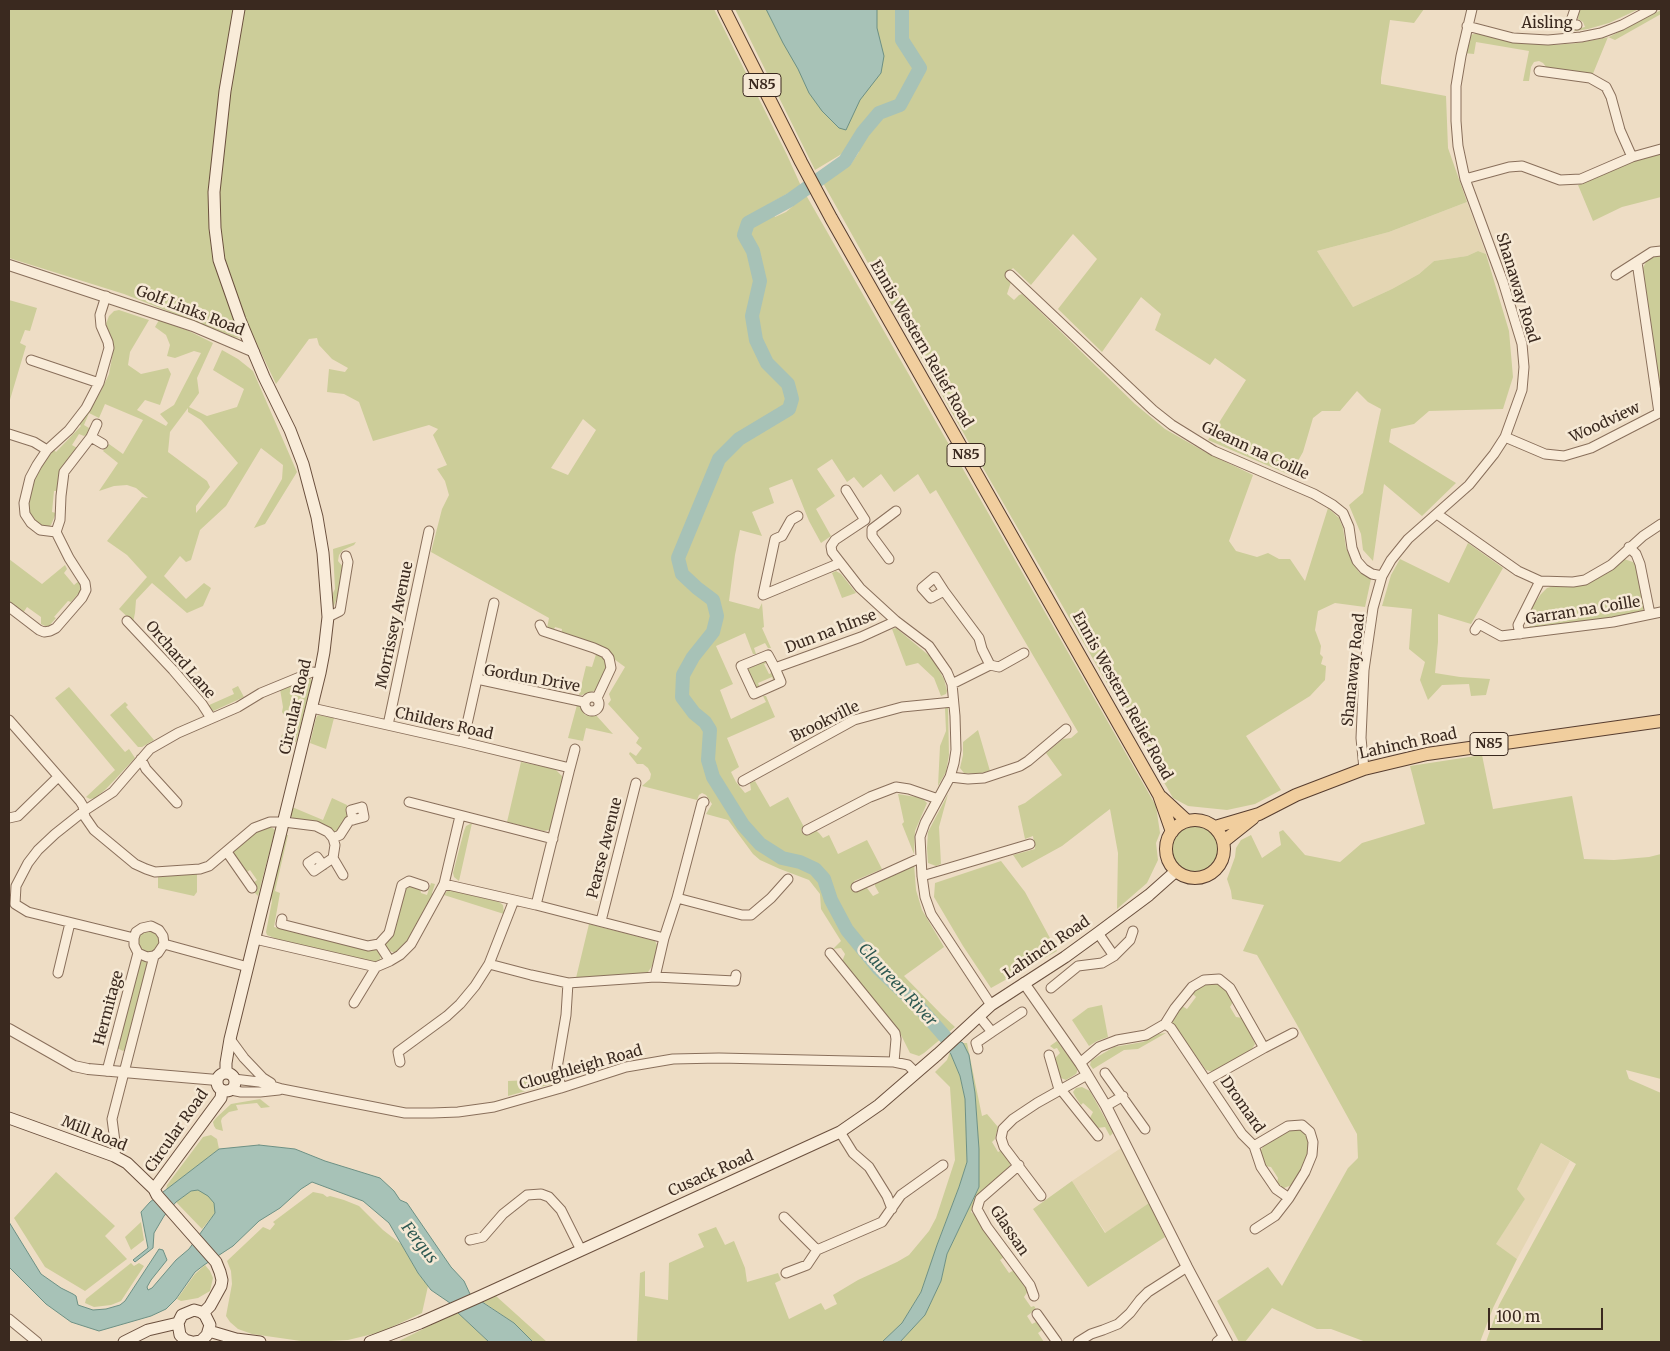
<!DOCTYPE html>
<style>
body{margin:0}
#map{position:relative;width:1670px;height:1351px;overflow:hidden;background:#eeddc5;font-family:Merriweather,serif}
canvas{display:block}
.frame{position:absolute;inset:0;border:10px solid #3a291f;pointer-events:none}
.scale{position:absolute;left:1488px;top:1308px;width:115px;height:22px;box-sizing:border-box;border:2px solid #3a291f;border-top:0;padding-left:6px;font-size:15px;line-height:18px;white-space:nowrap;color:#3a291f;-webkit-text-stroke:4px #f6e9d5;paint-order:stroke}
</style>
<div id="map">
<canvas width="1670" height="1351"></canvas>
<div class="frame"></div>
<div class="scale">100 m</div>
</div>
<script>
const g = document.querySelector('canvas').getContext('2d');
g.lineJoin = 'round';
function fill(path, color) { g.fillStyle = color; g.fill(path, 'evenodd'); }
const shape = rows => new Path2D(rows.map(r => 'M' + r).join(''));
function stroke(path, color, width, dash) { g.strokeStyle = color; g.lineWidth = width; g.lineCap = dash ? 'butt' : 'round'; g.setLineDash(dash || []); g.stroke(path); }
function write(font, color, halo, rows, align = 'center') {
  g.font = font + ' Merriweather,serif'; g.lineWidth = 5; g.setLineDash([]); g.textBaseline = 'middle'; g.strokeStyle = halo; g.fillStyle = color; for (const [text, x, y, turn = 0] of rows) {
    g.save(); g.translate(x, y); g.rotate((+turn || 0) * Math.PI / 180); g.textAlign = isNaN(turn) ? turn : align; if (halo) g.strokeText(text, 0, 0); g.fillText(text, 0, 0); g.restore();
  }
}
fill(shape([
 [1467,202,1486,254,1478,251,1467,256,1434,261,1419,274,1392,289,1353,307,1317,251,1389,232],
 [1541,1143,1570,1161,1517,1259,1495,1245,1525,1199,1517,1189],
 [1121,1148,1149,1203,1106,1233,1072,1181]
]), '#e4d6b3');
fill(shape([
 [9,9,714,9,787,155,801,186,769,204,775,217,786,212,806,195,1156,806,1160,833,1156,843,1158,860,1147,883,1117,909,1118,853,1110,809,1062,846,1022,868,1013,855,1035,849,1033,836,1025,839,1018,806,1025,803,1062,775,1046,753,1063,739,1071,738,1078,732,936,490,930,494,918,474,894,492,881,474,863,488,854,477,847,482,832,459,817,469,835,496,816,509,831,536,821,543,809,521,792,479,769,488,774,503,752,512,762,536,740,530,735,555,729,601,759,609,762,603,764,627,762,628,771,648,768,648,765,643,754,648,756,654,753,654,745,633,716,646,733,684,720,690,731,719,766,702,763,696,766,696,775,717,727,738,739,767,731,772,736,782,745,793,751,790,750,783,755,781,770,807,788,797,804,827,801,829,804,835,814,829,819,833,823,838,829,835,838,854,867,840,882,869,854,881,854,884,851,885,854,891,863,887,867,888,873,896,879,893,875,886,875,883,914,864,916,890,922,910,944,947,904,976,942,1015,955,1027,924,1053,919,1056,910,1053,898,1029,842,962,845,954,841,948,833,949,841,941,821,909,820,894,809,880,780,869,760,860,753,854,728,820,706,814,712,804,706,795,702,793,699,795,697,800,642,786,650,779,651,774,648,768,643,764,637,764,629,754,630,752,636,756,642,748,636,743,639,738,608,704,611,700,609,694,625,667,614,659,608,650,561,635,562,629,555,627,553,632,547,628,549,618,431,552,442,509,449,495,445,481,437,469,447,465,433,435,438,429,429,425,373,441,359,402,344,394,327,392,329,369,345,372,348,368,332,359,319,345,317,338,309,339,276,384,255,340,234,337,124,294,9,258],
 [583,419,596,430,568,475,551,468],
 [735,9,1424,9,1414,23,1390,20,1381,78,1381,84,1446,96,1448,148,1467,202,1389,232,1317,251,1353,307,1392,289,1419,274,1434,261,1467,256,1478,251,1486,254,1509,331,1513,377,1503,409,1429,411,1414,424,1391,429,1389,442,1456,483,1422,516,1384,484,1373,561,1363,550,1361,534,1349,505,1363,493,1381,409,1368,402,1357,391,1340,411,1322,411,1313,418,1303,452,1290,475,1208,440,1246,380,1215,358,1210,365,1155,330,1161,314,1141,297,1102,352,1058,309,1097,259,1073,234,1031,285,1013,268,1005,277,1011,282,1007,294,1014,300,1019,295,1022,294,1135,404,1165,429,1205,452,1253,475,1229,541,1236,551,1257,557,1268,553,1279,559,1290,559,1305,581,1328,508,1339,518,1343,528,1346,548,1353,563,1359,572,1371,579,1365,607,1335,603,1318,611,1315,630,1321,646,1320,654,1323,657,1321,664,1326,666,1325,680,1310,696,1246,736,1281,790,1255,804,1227,810,1188,806,1173,798,982,466,823,183,851,164,859,152,854,142,845,152,815,170],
 [1579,9,1639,9,1609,23,1588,29,1563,33,1563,31,1572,30,1585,27,1583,22,1578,19],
 [1661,10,1661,14,1615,40,1608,37,1592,76,1547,68,1543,63,1539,61,1534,62,1531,67,1529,81,1523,81,1529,51,1476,42,1474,54,1464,53,1470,35,1478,33,1521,43,1553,45,1578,43,1609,37],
 [1661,152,1661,197,1622,207,1593,221,1578,185,1638,159],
 [1661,254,1661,395,1650,331,1643,268,1648,258],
 [9,300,37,308,30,331,25,330,20,343,26,346,9,403],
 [119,310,149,320,130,352,128,365,141,374,168,368,171,374,160,405,145,400,137,410,166,426,168,423,160,414,174,405,201,353,194,351,175,358,167,356,170,345,166,335,155,327,159,320,187,330,213,343,197,378,199,393,189,407,207,416,237,407,244,389,213,370,222,350,238,359,253,371,297,472,265,524,254,528,282,479,283,465,261,448,226,506,200,530,191,560,186,562,180,556,164,576,186,599,204,583,211,588,203,606,187,613,152,583,136,600,135,613,133,622,119,609,147,577,127,555,107,541,142,497,148,498,136,488,127,485,114,486,99,491,118,463,103,451,109,444,123,454,143,420,105,404,99,418,89,413,84,425,89,428,89,433,84,436,79,434,72,445,77,448,62,468,59,475,57,491,54,491,52,512,56,513,51,525,48,527,41,526,32,519,30,515,28,502,31,484,43,462,54,450,56,452,81,426,79,424,101,391,109,374,114,347,106,324,109,316,114,311],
 [188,408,188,412,201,420,238,463,196,513,196,506,210,487,207,481,168,452,170,432],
 [356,542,354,545,343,550,339,555,338,561,344,568,337,598,333,608,333,593,335,589,333,549],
 [1468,543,1503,568,1471,624,1438,614,1438,642,1435,673,1460,677,1490,679,1486,695,1471,696,1469,684,1442,685,1428,700,1420,680,1425,662,1409,649,1412,609,1382,606,1391,575,1400,559,1449,583],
 [9,559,42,584,65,565,67,569,64,573,74,585,80,580,82,586,80,592,71,602,68,601,54,617,56,618,49,626,45,626,41,624,41,617,27,607,23,613,9,602],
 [1624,559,1633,562,1637,567,1645,604,1643,610,1637,614,1600,620,1533,628,1530,627,1526,621,1525,617,1541,594,1547,588,1554,586,1580,584],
 [836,571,841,574,856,593,842,598,832,573],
 [896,628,932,658,944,679,947,691,946,694,941,696,934,678,918,663,906,666,892,629],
 [597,651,606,659,607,669,595,691,590,692,582,695,579,695,586,666,592,667],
 [767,660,769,662,764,664,769,674,774,672,777,677,774,682,772,677,758,683,760,688,756,690,748,669],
 [310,678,312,681,296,742,284,740,281,736,292,726,282,712,283,707,280,689],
 [238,686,244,697,211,712,207,706,234,694,232,689],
 [69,687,125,752,129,749,135,758,106,789,95,798,90,799,86,797,115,770,55,698],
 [125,702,128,705,126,707,154,740,142,747,138,747,110,715],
 [577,705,580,706,585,715,591,716,595,714,613,734,586,728,583,741,568,738],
 [945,708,948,708,949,755,946,772,938,786,940,746,946,731],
 [318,715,334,718,326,749,310,743,316,718],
 [978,730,990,771,977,774,964,773,960,768,963,755,963,742],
 [1482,755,1493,809,1572,796,1584,859,1614,860,1649,857,1661,854,1661,1079,1626,1070,1629,1079,1661,1093,1661,1342,1486,1342,1499,1305,1576,1164,1541,1143,1517,1189,1525,1199,1496,1244,1517,1259,1493,1308,1480,1342,1366,1342,1331,1329,1317,1329,1272,1308,1245,1342,1239,1342,1217,1301,1268,1267,1282,1286,1348,1168,1358,1158,1357,1134,1296,1023,1257,955,1243,951,1264,905,1232,899,1231,891,1227,879,1235,857,1236,848,1241,840,1251,835,1262,858,1281,845,1279,832,1283,830,1305,855,1340,862,1362,843,1425,824,1410,766],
 [521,762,555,769,562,776,562,780,551,827,549,830,544,831,507,822],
 [898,794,922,798,927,803,915,831,914,854,902,824,904,822],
 [948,794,939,827,941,864,936,866,928,863,927,848,928,832],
 [332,798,347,805,349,815,337,832,331,831,323,824,294,819,290,815,292,807,323,820],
 [472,823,459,881,454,877,453,873,464,831,466,826],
 '1170 850a26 26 0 1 1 52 0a26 26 0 1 1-52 0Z',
 [270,826,275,830,258,896,254,892,256,888,253,883,257,880,250,870,245,873,232,852,258,830],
 [286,835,288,835,275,891,280,893,274,927,366,949,377,949,381,954,380,960,374,962,279,940,267,935,266,932,272,901,270,895],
 [1001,861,1025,892,1057,951,991,988,963,946,934,897,935,883],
 [197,874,197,892,194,896,158,888,158,877],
 [431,883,435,884,432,893,434,895,408,940,399,951,395,953,388,950,386,948,386,941,404,889,409,885,420,888,421,893,427,895],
 [448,890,451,890,499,902,503,905,504,914,444,895],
 [589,924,655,941,658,947,652,966,648,972,643,973,576,978],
 '137 941a11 11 0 1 1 22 0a11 11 0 1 1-22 0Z',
 [140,959,146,961,147,963,126,1049,123,1051,117,1048],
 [1209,983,1219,984,1225,988,1233,1002,1230,1007,1236,1017,1243,1018,1255,1044,1250,1052,1213,1072,1206,1070,1171,1021,1182,1006,1187,1009,1196,997,1192,993,1201,986],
 [1102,1005,1108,1037,1097,1041,1089,1046,1072,1020,1088,1008],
 [1166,1033,1138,1049,1124,1050,1093,1069,1090,1065,1091,1061,1097,1057,1114,1047,1143,1042,1158,1034],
 [1057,1041,1077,1068,1077,1072,1076,1074,1066,1080,1061,1078,1058,1074,1054,1059,1060,1053,1057,1048,1054,1049,1050,1046],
 [963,1043,967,1043,982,1116,987,1114,998,1127,995,1139,992,1142,998,1152,1002,1150,1010,1160,1010,1165,1008,1169,987,1188,983,1189,971,1212,976,1216,1004,1257,1000,1260,1009,1273,1014,1270,1027,1288,1028,1291,1024,1297,1031,1307,1034,1306,1036,1309,1027,1316,1032,1324,1036,1322,1042,1330,1038,1333,1044,1342,900,1342,925,1315,941,1281,947,1254,979,1187,979,1149,975,1093,969,1055],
 [950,1052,960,1076,965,1099,967,1162,959,1187,937,1245,921,1292,902,1323,882,1342,637,1342,640,1273,645,1271,645,1296,668,1300,669,1263,704,1247,698,1234,716,1227,725,1245,734,1241,745,1268,747,1282,778,1273,781,1280,775,1283,789,1319,821,1303,825,1310,837,1304,833,1295,858,1280,897,1262,909,1255,929,1231,936,1218,955,1160,950,1087,935,1072,947,1060],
 [554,1079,551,1084,508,1096,508,1081],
 [1082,1087,1090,1091,1113,1133,1110,1136,1105,1127,1097,1128,1093,1124,1090,1118,1093,1112,1083,1103,1081,1105,1075,1096,1073,1092,1076,1088],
 [260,1099,270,1107,261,1108,257,1103,236,1105,238,1110,229,1112,222,1118,221,1121,223,1131,216,1129,214,1126,213,1122,216,1118,231,1104],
 [1292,1128,1298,1128,1304,1131,1309,1137,1310,1144,1308,1157,1292,1185,1284,1188,1280,1188,1277,1183,1278,1178,1271,1167,1265,1166,1260,1152,1265,1143],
 [211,1135,217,1139,219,1149,166,1190,167,1185,203,1137],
 [236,1170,215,1213,202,1229,176,1202,191,1191],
 [56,1172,115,1226,105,1236,127,1259,85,1291,45,1267,14,1218],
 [1072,1181,1105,1233,1149,1203,1165,1237,1088,1287,1033,1209],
 [313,1192,323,1194,327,1197,330,1196,344,1200,359,1206,383,1230,401,1244,418,1273,428,1286,422,1313,381,1332,348,1340,327,1341,308,1342,252,1334,238,1329,230,1322,226,1316,232,1284,231,1271,227,1261,263,1227,270,1230,275,1224,273,1222],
 [141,1222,144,1240,131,1250,125,1237],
 [131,1263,134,1266,139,1263,144,1266,121,1301,111,1305,94,1307,85,1303,86,1299],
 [205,1265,210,1271,213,1278,210,1291,198,1298,181,1301,177,1299,195,1274],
 [496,1296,547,1342,533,1342,514,1323,483,1302],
 [457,1312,489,1342,394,1342,399,1341]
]), '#cccd99');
const water = shape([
 [766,9,877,9,877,28,884,56,881,73,860,100,846,130,839,128,822,111,809,93,798,69,783,43,766,9],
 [942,1033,963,1043,969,1055,975,1093,979,1149,979,1187,947,1254,941,1281,925,1315,900,1342,882,1342,902,1323,921,1292,937,1245,959,1187,967,1162,965,1099,960,1076,942,1033],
 [259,1145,295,1149,325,1161,380,1178,394,1191,400,1200,407,1203,451,1267,464,1281,470,1294,514,1323,533,1342,489,1342,457,1312,450,1303,431,1290,418,1273,389,1223,363,1201,312,1182,301,1189,280,1208,259,1221,233,1246,204,1265,195,1272,176,1299,166,1309,151,1316,99,1331,71,1322,46,1304,9,1267,9,1222,41,1274,61,1288,73,1294,76,1296,78,1305,93,1310,106,1309,120,1305,125,1301,159,1249,163,1250,167,1260,151,1280,147,1287,148,1290,152,1288,176,1260,189,1249,215,1213,214,1203,208,1196,198,1190,191,1191,176,1202,164,1216,154,1233,153,1248,135,1262,133,1260,148,1248,141,1212,150,1202,219,1149,259,1145]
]);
fill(water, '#a7c2b7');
stroke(water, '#6d9084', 1);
stroke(shape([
 [902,9,902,40,920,68,900,105,879,113,863,132,845,161,790,200,748,223,744,235,753,251,760,281,752,316,756,340,767,363,788,384,792,399,789,409,739,439,719,459,678,558,682,574,697,588,713,600,717,616,713,632,693,657,683,675,682,697,694,713,705,722,710,730,708,760,713,777,743,825,760,844,782,858,800,862,815,869,824,879,831,900,847,930,879,969,920,1008,954,1047]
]), '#a7c2b7', 14);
const minor = shape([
 [1575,9,1570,24,1577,25],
 [1467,26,1513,38,1548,40,1581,37,1601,33,1622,25,1652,9],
 [1539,71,1590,78,1606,87,1611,97,1620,130,1632,157],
 [1465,179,1509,167,1522,166,1560,180,1581,179,1632,157,1661,149],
 [1010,275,1153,410,1172,425,1214,451,1314,494,1333,505,1343,513,1349,527,1352,548,1357,561,1364,569,1372,574,1382,576],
 [1616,275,1652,252,1661,251],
 [31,360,99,383],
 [9,434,34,442,47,450],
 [91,437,103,444],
 [1505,437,1545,454,1564,456,1591,448,1659,413,1637,262],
 [846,490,865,520,835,540,831,546,832,552,860,588,896,621,929,646,947,672,952,684,955,716,956,750,954,763,950,777,925,823,920,837,922,876,925,897,931,914,991,1005],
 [1437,514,1518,571,1540,581,1573,582,1585,580,1611,565,1643,536,1661,524],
 [798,516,791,520,782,536,775,539,763,595,840,563],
 [56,532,60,520,61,496,64,472,91,437,97,424],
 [1629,547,1636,554,1640,564,1650,614],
 [889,559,872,536,872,529,896,511],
 [944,591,935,577,922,588,931,598,944,591,979,638,982,649,990,665,952,684],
 [9,607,39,630,44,632,50,631,56,628,82,598,86,590,85,583,69,558,56,532,40,530,31,523,25,514,24,503,30,478,37,465,47,450,69,430,86,408,99,383,109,348,108,342,101,326,100,315,106,296],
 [328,617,340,611,348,562,346,556],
 [127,621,173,670,202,704,211,718],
 [540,625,543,631,594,648,605,653,609,658,611,668,597,698],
 [1475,630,1479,624,1501,636,1613,622,1661,612],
 [1520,634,1518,625,1540,581],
 [990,665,999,667,1024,653],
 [775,668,781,682,754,694,741,666,768,655,775,668,861,637,896,621],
 [477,679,584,702],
 '585 704a7 7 0 1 1 14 0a7 7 0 1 1-14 0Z',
 [312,708,463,742,570,768,536,905,664,938],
 [9,720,80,801,83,806,85,817,94,830,135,864,146,869,155,872,200,869,209,866,254,828,270,822,284,822,316,826,328,832,333,838,335,845,333,858,343,875],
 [388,725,429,531],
 [463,742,494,603],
 [141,759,146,769,177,803],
 [570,768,575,749],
 [1364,769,1361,738,1364,670,1373,608,1382,576,1391,560,1408,539,1469,485,1494,454,1505,437,1522,390,1524,367,1522,344,1503,282,1465,179,1458,146,1456,121,1456,86,1461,56,1472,9],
 [950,777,968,779,984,778,1020,766,1028,761,1066,729],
 [743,781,854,720,902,707,953,702],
 [409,802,553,839],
 [9,818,18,816,58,777],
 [807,830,870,797,896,787,909,789,938,799],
 [333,838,340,835,349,821,364,817,362,807,351,810,353,820],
 [227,852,252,888],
 [323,865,317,857,308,863,314,871,333,858],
 [922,876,1030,844],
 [444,884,536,905],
 [856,887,920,858],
 [677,898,742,915,751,915,771,898,788,879],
 [15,904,16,886,28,863,38,850,55,834,84,811,113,792,150,749,178,733,238,707,261,693,312,672,320,673],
 [15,904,28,912,134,938],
 [282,919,281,924,368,946,379,944,390,961,376,967],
 [601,921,636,783],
 [1098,933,1114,956],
 [255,939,376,967,354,1003],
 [164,944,248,967],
 [379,944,389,933,402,885,409,881,424,886],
 [830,953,895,1033,896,1039,894,1062],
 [390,961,400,955,411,944,444,884,460,816],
 [489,964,531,975,568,983],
 [58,973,70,923],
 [655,977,664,938,677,898,702,803,704,802],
 [1051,988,1078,966,1102,963,1114,956,1130,940,1133,931],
 [979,1016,992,1032,1022,1012],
 [1165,1024,1171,1028,1242,1134,1254,1146,1261,1167,1276,1189,1289,1198],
 [230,1039,244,1058,263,1078,271,1083],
 [978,1049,976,1043,992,1032],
 [1049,1055,1058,1086,1098,1136],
 [400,1062,398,1052,447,1016,460,1004,475,986,489,964,514,900],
 [1080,1063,1099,1047,1117,1040,1146,1035,1165,1024,1175,1008,1192,987,1204,980,1219,979,1230,988,1264,1048],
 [107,1071,138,953,134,945,134,938,136,932,142,928,151,926,159,930,163,936,164,944,158,953,154,956,147,957,138,953],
 [1105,1073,1145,1129],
 [234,1079,259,1082,282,1089,405,1113,432,1113,458,1112,494,1107,561,1088,626,1067,673,1059,719,1058,894,1062,908,1065,916,1073],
 [1207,1080,1264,1048,1293,1033],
 [561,1088,557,1068,566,1015,568,983,655,977,735,981,736,975],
 [231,1090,241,1092,260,1092,279,1090],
 [1106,1106,1123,1096],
 [840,1132,853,1153,869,1167,887,1196,892,1209],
 [1254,1146,1288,1126,1302,1125,1310,1132,1313,1142,1312,1155,1305,1172,1289,1198,1275,1216,1255,1229],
 [114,1156,116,1149,112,1119,154,956],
 [1019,1165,980,1199,977,1209,987,1227,1030,1285,1034,1296],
 [1041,1196,1004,1147,1001,1138,1003,1129,1013,1119,1037,1103,1087,1075],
 [784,1217,817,1250],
 [470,1240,483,1237,503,1214,527,1195,541,1194,549,1197,561,1210,581,1250],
 [786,1273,807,1265,817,1250,882,1222,901,1195,943,1165],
 [1037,1314,1057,1342],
 [9,1319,37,1342],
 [1078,1342,1091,1334,1103,1330,1118,1324,1130,1313,1140,1300,1148,1292,1187,1267],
 [1217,1342,1223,1337]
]);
const tertiary = shape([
 [9,265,193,326,254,352],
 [1024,983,1080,1063,1106,1106,1187,1267,1227,1342],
 [9,1029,74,1066,88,1069,217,1080]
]);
const secondary = shape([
 [226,1073,226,1063,230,1039,320,673,324,652,328,617,323,553,317,517,303,464,290,430,264,377,240,320,219,260,215,228,214,192,225,91,239,9],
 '217 1082a9 9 0 1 1 18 0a9 9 0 1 1-18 0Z',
 [9,1118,114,1156,127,1163,154,1189,157,1195,216,1262,220,1272,222,1280,221,1286,210,1306,203,1313],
 [154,1189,221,1098,222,1090],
 [209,1331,236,1339,260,1342],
 [124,1342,148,1330,178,1323],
 [192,1342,185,1340,180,1335,178,1323,182,1315,194,1310,201,1312,205,1315,210,1325,207,1335,201,1341,195,1342],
 [370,1342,420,1323,481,1296,840,1132,879,1105,938,1054,991,1005,1065,957,1098,933,1149,895,1176,871]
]);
const primary = shape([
 [724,9,801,162,831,218,1159,795,1172,832],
 [1161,797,1187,821],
 '1166 849a29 29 0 1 1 58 0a29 29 0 1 1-58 0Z',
 [1215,827,1259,814,1296,795,1364,769,1427,754,1661,721],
 [1224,841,1253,818]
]);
stroke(minor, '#896f5b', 11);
stroke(tertiary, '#896f5b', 12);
stroke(secondary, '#6b503e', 13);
stroke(primary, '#573d2f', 14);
stroke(minor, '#f9ecd9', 9);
stroke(tertiary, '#f9ecd9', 10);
stroke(secondary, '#f9ecd9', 11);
stroke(primary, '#f1ce9e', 12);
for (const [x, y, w] of [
 [762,85,38],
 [966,455,38],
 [1489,744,38]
]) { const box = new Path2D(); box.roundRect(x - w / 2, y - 11.5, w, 23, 4); g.fillStyle = '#f6e9d5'; g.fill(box); stroke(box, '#3a291f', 1); }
write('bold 14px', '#3a291f', null, [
 ["N85",762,85],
 ["N85",966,455],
 ["N85",1489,744]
]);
write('15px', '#3a291f', '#f6e9d5', [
 ["Aisling",1547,24],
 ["Shanaway Road",1517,288,73],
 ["Golf Links Road",190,311,21],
 ["Ennis Western Relief Road",921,344,60],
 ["Woodview",1605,423,-25],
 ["Gleann na Coille",1255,451,25],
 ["Garran na Coille",1583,611,-9],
 ["Morrissey Avenue",395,625,-78],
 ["Dun na hInse",831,632,-21],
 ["Orchard Lane",180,660,49],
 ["Shanaway Road",1354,670,-84],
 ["Gordun Drive",532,679,10],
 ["Ennis Western Relief Road",1122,696,61],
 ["Circular Road",296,707,-77],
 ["Brookville",825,722,-26],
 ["Childers Road",444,724,13],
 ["Lahinch Road",1408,744,-12],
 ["Pearse Avenue",605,848,-76],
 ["Lahinch Road",1047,948,-34],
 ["Hermitage",109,1008,-75],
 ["Cloughleigh Road",581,1068,-16],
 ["Dromard",1242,1105,55],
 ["Circular Road",177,1131,-55],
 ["Mill Road",94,1134,22],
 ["Cusack Road",711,1174,-24],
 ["Glassan",1009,1231,56]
]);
write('italic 16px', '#2e5952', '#f6e9d5', [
 ["Claureen River",897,985,47],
 ["Fergus",419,1243,52]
]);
</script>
